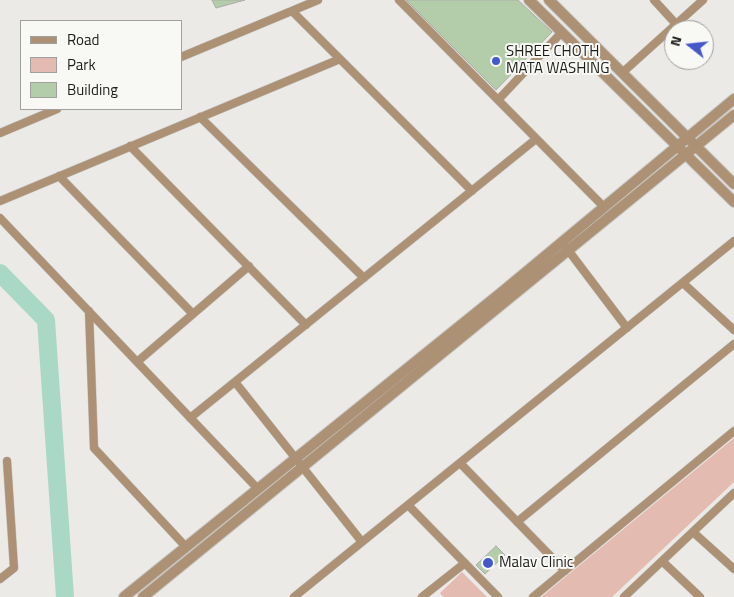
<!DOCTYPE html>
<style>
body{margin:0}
#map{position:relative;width:734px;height:597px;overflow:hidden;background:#ebeae7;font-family:"Titillium Web",sans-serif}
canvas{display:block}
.legend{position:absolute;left:20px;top:20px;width:162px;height:90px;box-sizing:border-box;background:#f8f8f4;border:1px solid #a0a09e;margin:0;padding:6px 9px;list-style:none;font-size:15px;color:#1d1d1c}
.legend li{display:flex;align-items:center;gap:10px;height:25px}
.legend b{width:25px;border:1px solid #a0a09e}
.north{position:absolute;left:664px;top:20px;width:50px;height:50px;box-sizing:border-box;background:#f8f8f4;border:1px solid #a0a09e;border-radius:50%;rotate:286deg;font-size:14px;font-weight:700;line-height:20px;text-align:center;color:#1d1d1c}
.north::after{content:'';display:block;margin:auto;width:18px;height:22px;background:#4457cb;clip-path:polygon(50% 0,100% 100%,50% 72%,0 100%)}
</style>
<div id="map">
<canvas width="734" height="597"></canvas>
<ul class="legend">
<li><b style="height:6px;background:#ac9174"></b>Road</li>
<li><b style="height:14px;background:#e4bbb0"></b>Park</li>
<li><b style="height:14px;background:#b3cca9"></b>Building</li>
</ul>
<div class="north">N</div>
</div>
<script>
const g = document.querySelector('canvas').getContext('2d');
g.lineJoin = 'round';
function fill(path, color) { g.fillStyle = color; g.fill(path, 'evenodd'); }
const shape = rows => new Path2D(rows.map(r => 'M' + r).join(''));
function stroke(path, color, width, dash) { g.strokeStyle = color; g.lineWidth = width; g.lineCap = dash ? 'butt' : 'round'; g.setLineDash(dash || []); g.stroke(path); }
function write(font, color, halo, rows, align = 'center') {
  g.font = font + ' "Titillium Web",sans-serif'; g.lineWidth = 4; g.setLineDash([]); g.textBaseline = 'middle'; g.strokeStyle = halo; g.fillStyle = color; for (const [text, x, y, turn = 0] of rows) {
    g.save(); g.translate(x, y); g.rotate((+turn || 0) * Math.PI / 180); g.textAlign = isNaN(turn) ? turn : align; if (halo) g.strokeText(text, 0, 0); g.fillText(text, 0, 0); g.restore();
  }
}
fill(shape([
 [734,438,734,482,612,597,541,597],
 [462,572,487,597,443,597,440,593]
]), '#e4bbb0');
stroke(shape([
 [0,273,46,320,65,597]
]), '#a9d8c6', 18);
const building = shape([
 [212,0,245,0,216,8,212,0],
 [406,0,518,0,552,32,496,90,406,0],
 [496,546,505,555,485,574,476,565,496,546]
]);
fill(building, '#b3cca9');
stroke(building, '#abadaa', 1);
const minor = shape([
 [399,0,604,207],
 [654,0,676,24],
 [292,11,472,191],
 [181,57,318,0],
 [622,73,703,0],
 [498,100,562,32],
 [200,117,364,278],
 [0,133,57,109],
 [130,146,306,325],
 [59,176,193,314],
 [0,201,340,59],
 [0,218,258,489],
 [565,246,627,328],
 [683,283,734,330],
 [89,311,94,448,186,547],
 [137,362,249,266],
 [235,382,362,542],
 [190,418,536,139],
 [460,463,565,571],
 [408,505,498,597],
 [517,522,734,344],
 [693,532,734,569],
 [662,561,700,597],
 [0,579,14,568,7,461],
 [294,597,734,241],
 [422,597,465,563],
 [533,597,734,431],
 [624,597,734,493]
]);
const tertiary = shape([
 [529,0,734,202],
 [549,0,734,184],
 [124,597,502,292,734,99],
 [143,597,734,115]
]);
stroke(minor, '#c6c5c2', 9);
stroke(tertiary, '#c6c5c2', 12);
stroke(minor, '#ac9174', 8);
stroke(tertiary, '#ac9174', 10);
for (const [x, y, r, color] of [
 [496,61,5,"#4457cb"],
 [488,563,6,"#4457cb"]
]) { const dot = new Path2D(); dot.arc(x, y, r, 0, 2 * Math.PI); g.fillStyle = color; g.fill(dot); stroke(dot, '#f8f8f4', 2); }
write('15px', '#1d1d1c', '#f8f8f4', [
 ["SHREE CHOTH",506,52],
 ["MATA WASHING",506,69],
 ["Malav Clinic",499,563]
], 'left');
</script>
